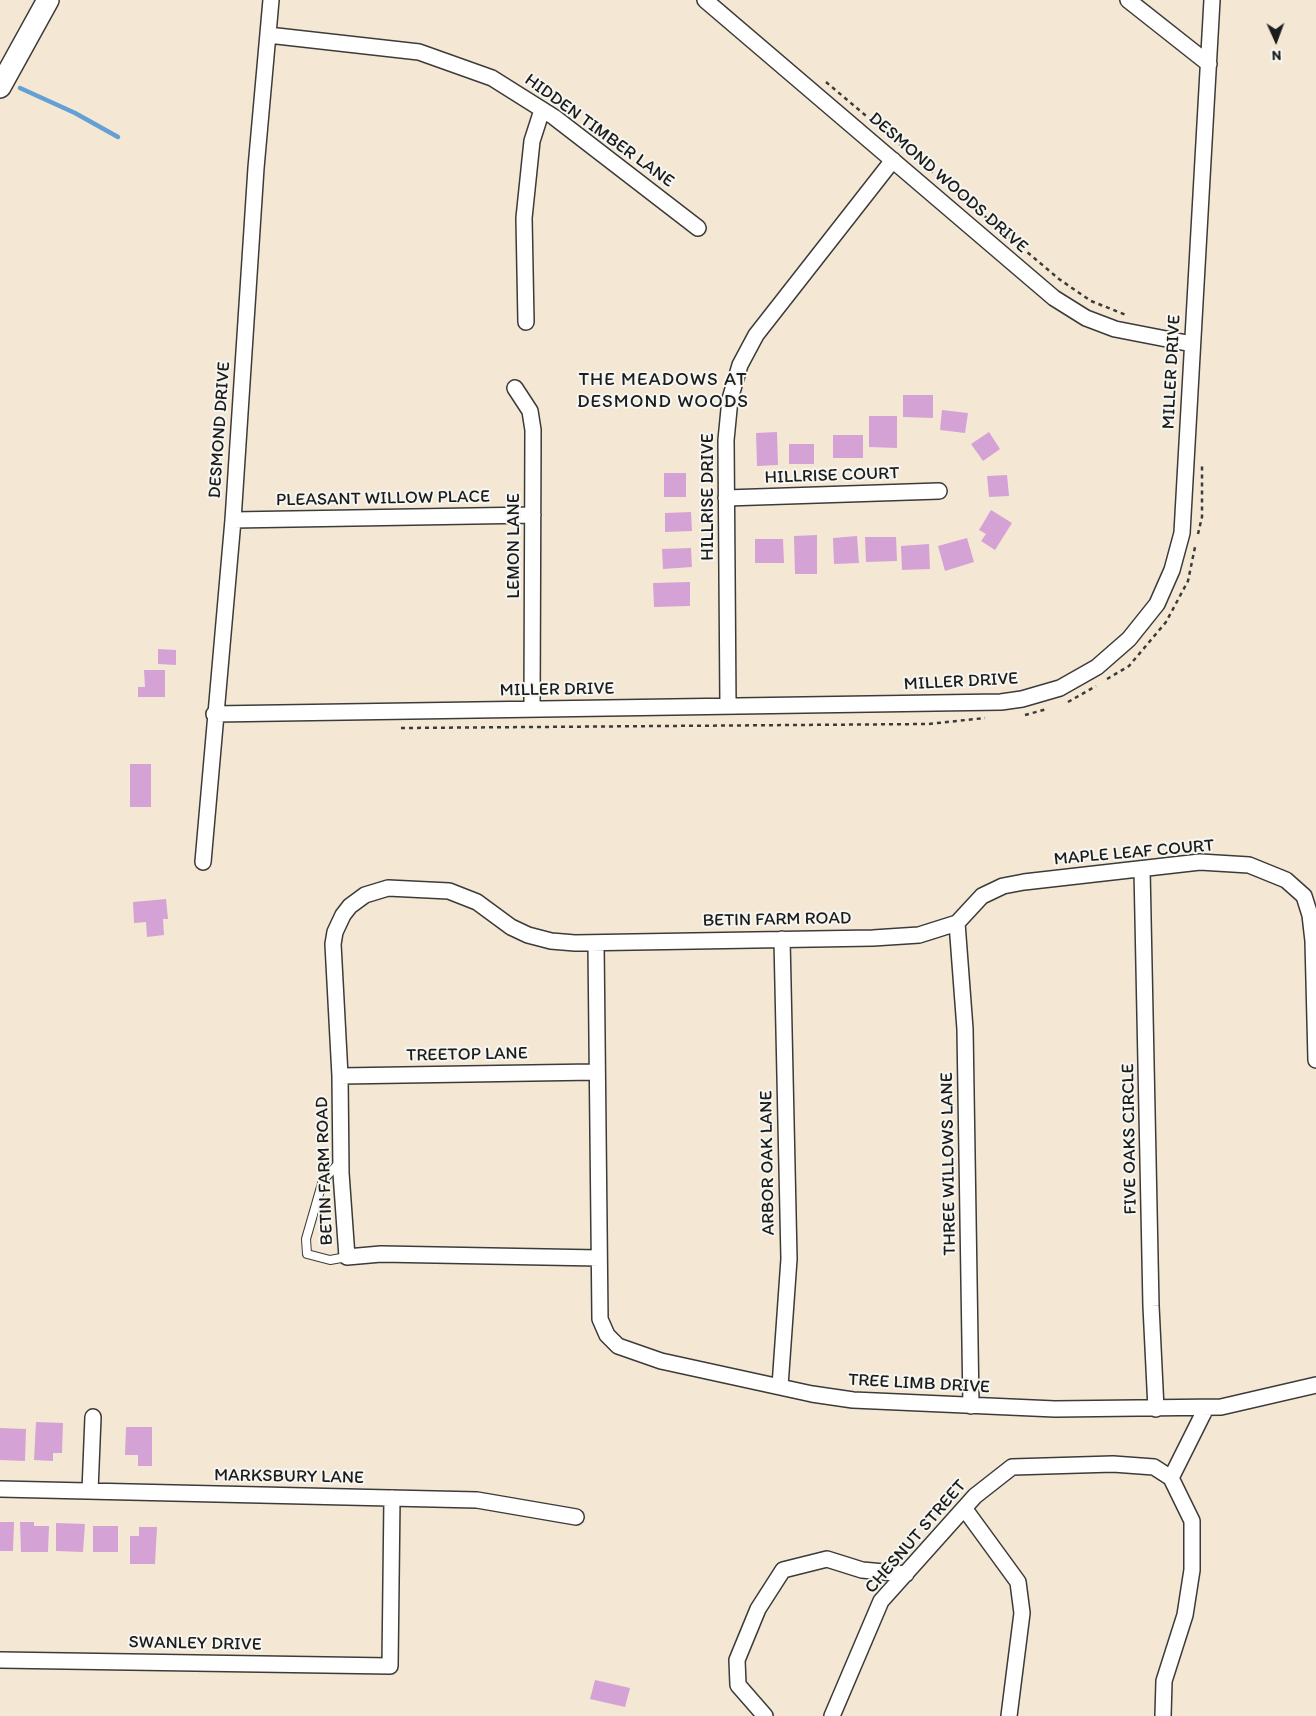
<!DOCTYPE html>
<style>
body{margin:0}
#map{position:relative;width:1316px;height:1716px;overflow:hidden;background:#f4e8d5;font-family:Itim,sans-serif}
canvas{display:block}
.north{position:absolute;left:1251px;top:15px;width:50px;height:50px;-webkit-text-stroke:4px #f6f6f2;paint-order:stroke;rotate:178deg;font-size:14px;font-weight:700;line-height:20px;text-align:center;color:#1c1c1c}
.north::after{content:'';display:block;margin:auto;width:18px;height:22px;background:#1c1c1c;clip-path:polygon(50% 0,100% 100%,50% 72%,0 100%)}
</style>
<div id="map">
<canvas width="1316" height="1716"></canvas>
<div class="north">N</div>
</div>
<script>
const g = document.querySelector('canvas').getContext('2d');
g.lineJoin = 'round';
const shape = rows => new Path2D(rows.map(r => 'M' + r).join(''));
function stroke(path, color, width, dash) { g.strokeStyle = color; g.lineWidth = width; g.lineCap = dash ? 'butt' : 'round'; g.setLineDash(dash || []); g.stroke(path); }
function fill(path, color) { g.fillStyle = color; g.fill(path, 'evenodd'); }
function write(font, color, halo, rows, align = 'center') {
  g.font = font + ' Itim,sans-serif'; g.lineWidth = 4; g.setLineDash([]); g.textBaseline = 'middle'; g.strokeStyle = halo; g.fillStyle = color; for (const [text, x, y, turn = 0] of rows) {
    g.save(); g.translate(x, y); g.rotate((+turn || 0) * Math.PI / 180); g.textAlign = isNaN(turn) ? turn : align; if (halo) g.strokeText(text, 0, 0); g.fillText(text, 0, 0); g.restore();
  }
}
stroke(shape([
 [20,88,75,113,118,137]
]), '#64a0d4', 4.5);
fill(shape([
 [903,395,933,395,933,418,903,417],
 [942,410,968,413,965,433,940,430],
 [869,416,897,416,897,448,869,447],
 [777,432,778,465,757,466,756,433],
 [989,432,1000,449,983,461,971,444],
 [833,435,863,435,863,458,833,458],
 [789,444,814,444,814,464,789,464],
 [664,473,686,473,686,497,664,497],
 [1007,475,1009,496,989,497,987,476],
 [991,510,1012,523,995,550,981,541,986,534,979,530],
 [691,512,692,531,665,532,665,513],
 [817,535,817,574,795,574,794,536],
 [857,536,859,563,834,564,833,538],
 [865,537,896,537,897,561,866,562],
 [967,538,974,562,945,571,938,546],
 [755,539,783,539,784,563,755,563],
 [929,544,930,569,902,570,901,546],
 [691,548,692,567,663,569,662,549],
 [690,582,690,606,654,607,653,583],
 [158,649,176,650,176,665,158,664],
 [144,670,165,670,165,697,138,697,138,687,145,687],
 [130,764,151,764,151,807,130,807],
 [166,899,168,919,163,919,164,935,147,937,146,922,134,923,133,902],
 [36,1422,63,1423,62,1453,53,1453,53,1461,34,1460],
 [126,1427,152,1427,152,1466,138,1466,138,1455,125,1455],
 [0,1428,26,1429,25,1461,0,1460],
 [0,1522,14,1522,13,1551,0,1551],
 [20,1522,34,1522,34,1526,49,1526,48,1552,21,1552],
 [56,1523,85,1524,83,1552,56,1551],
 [93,1526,118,1526,118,1552,93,1552],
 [139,1527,157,1527,155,1564,130,1564,130,1536,139,1536],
 [595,1680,630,1688,625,1707,590,1699]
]), '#d5a2d5');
const lane = shape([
 [340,1162,323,1180,306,1239,307,1254,330,1260,347,1257]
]);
const street = shape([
 [705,0,1054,298,1086,318,1115,329,1192,344],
 [1128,0,1209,64],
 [268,35,419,52,492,78,554,117,698,228],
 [526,322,524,218,532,141,542,110],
 [515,388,530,411,533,430,532,709],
 [726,498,939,491],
 [233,520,533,515],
 [728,706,726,440,730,399,740,365,756,335,893,160],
 [214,714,1001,702,1022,699,1060,688,1097,667,1129,639,1157,604,1172,570,1182,533,1212,0],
 [203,862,233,520,256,168,271,0],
 [1142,869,1151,1306,1156,1409],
 [957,923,965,1029,971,1406],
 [596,943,600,1319,607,1335,618,1346,661,1361,812,1394,853,1400,1055,1409,1221,1407,1316,1385],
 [340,1076,595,1072],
 [599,1258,381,1254,347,1257,341,1173,340,1076,333,944,335,932,343,915,350,906,365,895,388,888,449,891,477,902,511,927,528,935,551,941,575,943,873,938,919,935,957,923,982,896,1003,886,1024,882,1200,862,1249,865,1286,880,1304,896,1310,915,1313,941,1316,1060],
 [780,1386,789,1259,782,939],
 [1171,1478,1206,1408],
 [0,1489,477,1500,576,1517],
 [90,1491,93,1417],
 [964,1508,1018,1582,1022,1613,1009,1716],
 [0,1660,390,1666,392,1498],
 [765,1716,738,1685,737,1660,758,1609,783,1570,827,1559,862,1570,906,1574],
 [832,1716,881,1601,975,1496,1012,1467,1113,1464,1154,1467,1171,1478,1192,1521,1192,1570,1185,1615,1164,1681,1163,1716]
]);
const secondary = shape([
 [0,87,48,0]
]);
stroke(lane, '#3c3b38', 10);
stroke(street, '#3c3b38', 18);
stroke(secondary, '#3c3b38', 24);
stroke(shape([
 [826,82,1059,279,1091,301,1126,315],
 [1198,534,1202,517,1202,465],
 [1107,679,1129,666,1166,622,1188,581,1195,547],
 [1068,702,1096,686],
 [1025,715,1047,709],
 [401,728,928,724,985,718]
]), '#3c3b38', 2.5, [4, 4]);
stroke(lane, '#fff', 8);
stroke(street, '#fff', 15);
stroke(secondary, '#fff', 21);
write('18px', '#1c1c1c', '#f6f6f2', [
 ["HIDDEN TIMBER LANE",599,131,36],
 ["DESMOND WOODS DRIVE",948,183,41],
 ["MILLER DRIVE",1172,372,-87],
 ["DESMOND DRIVE",220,430,-86],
 ["HILLRISE COURT",832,476,-2],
 ["HILLRISE DRIVE",708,497,-90],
 ["PLEASANT WILLOW PLACE",383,499,-1],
 ["LEMON LANE",514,546,-90],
 ["MILLER DRIVE",961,682,-3],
 ["MILLER DRIVE",557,690,-1],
 ["MAPLE LEAF COURT",1134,853,-5],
 ["BETIN FARM ROAD",777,920,-1],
 ["TREETOP LANE",467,1055,-1],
 ["FIVE OAKS CIRCLE",1130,1139,-91],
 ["ARBOR OAK LANE",768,1163,-91],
 ["THREE WILLOWS LANE",949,1164,-91],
 ["BETIN FARM ROAD",325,1171,-92],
 ["TREE LIMB DRIVE",919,1384,3],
 ["MARKSBURY LANE",289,1477,1],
 ["CHESNUT STREET",916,1537,-49],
 ["SWANLEY DRIVE",195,1644,1]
]);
g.letterSpacing = '1px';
write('19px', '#1c1c1c', '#f6f6f2', [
 ["THE MEADOWS AT",663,380],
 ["DESMOND WOODS",663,402]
]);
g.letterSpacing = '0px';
</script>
